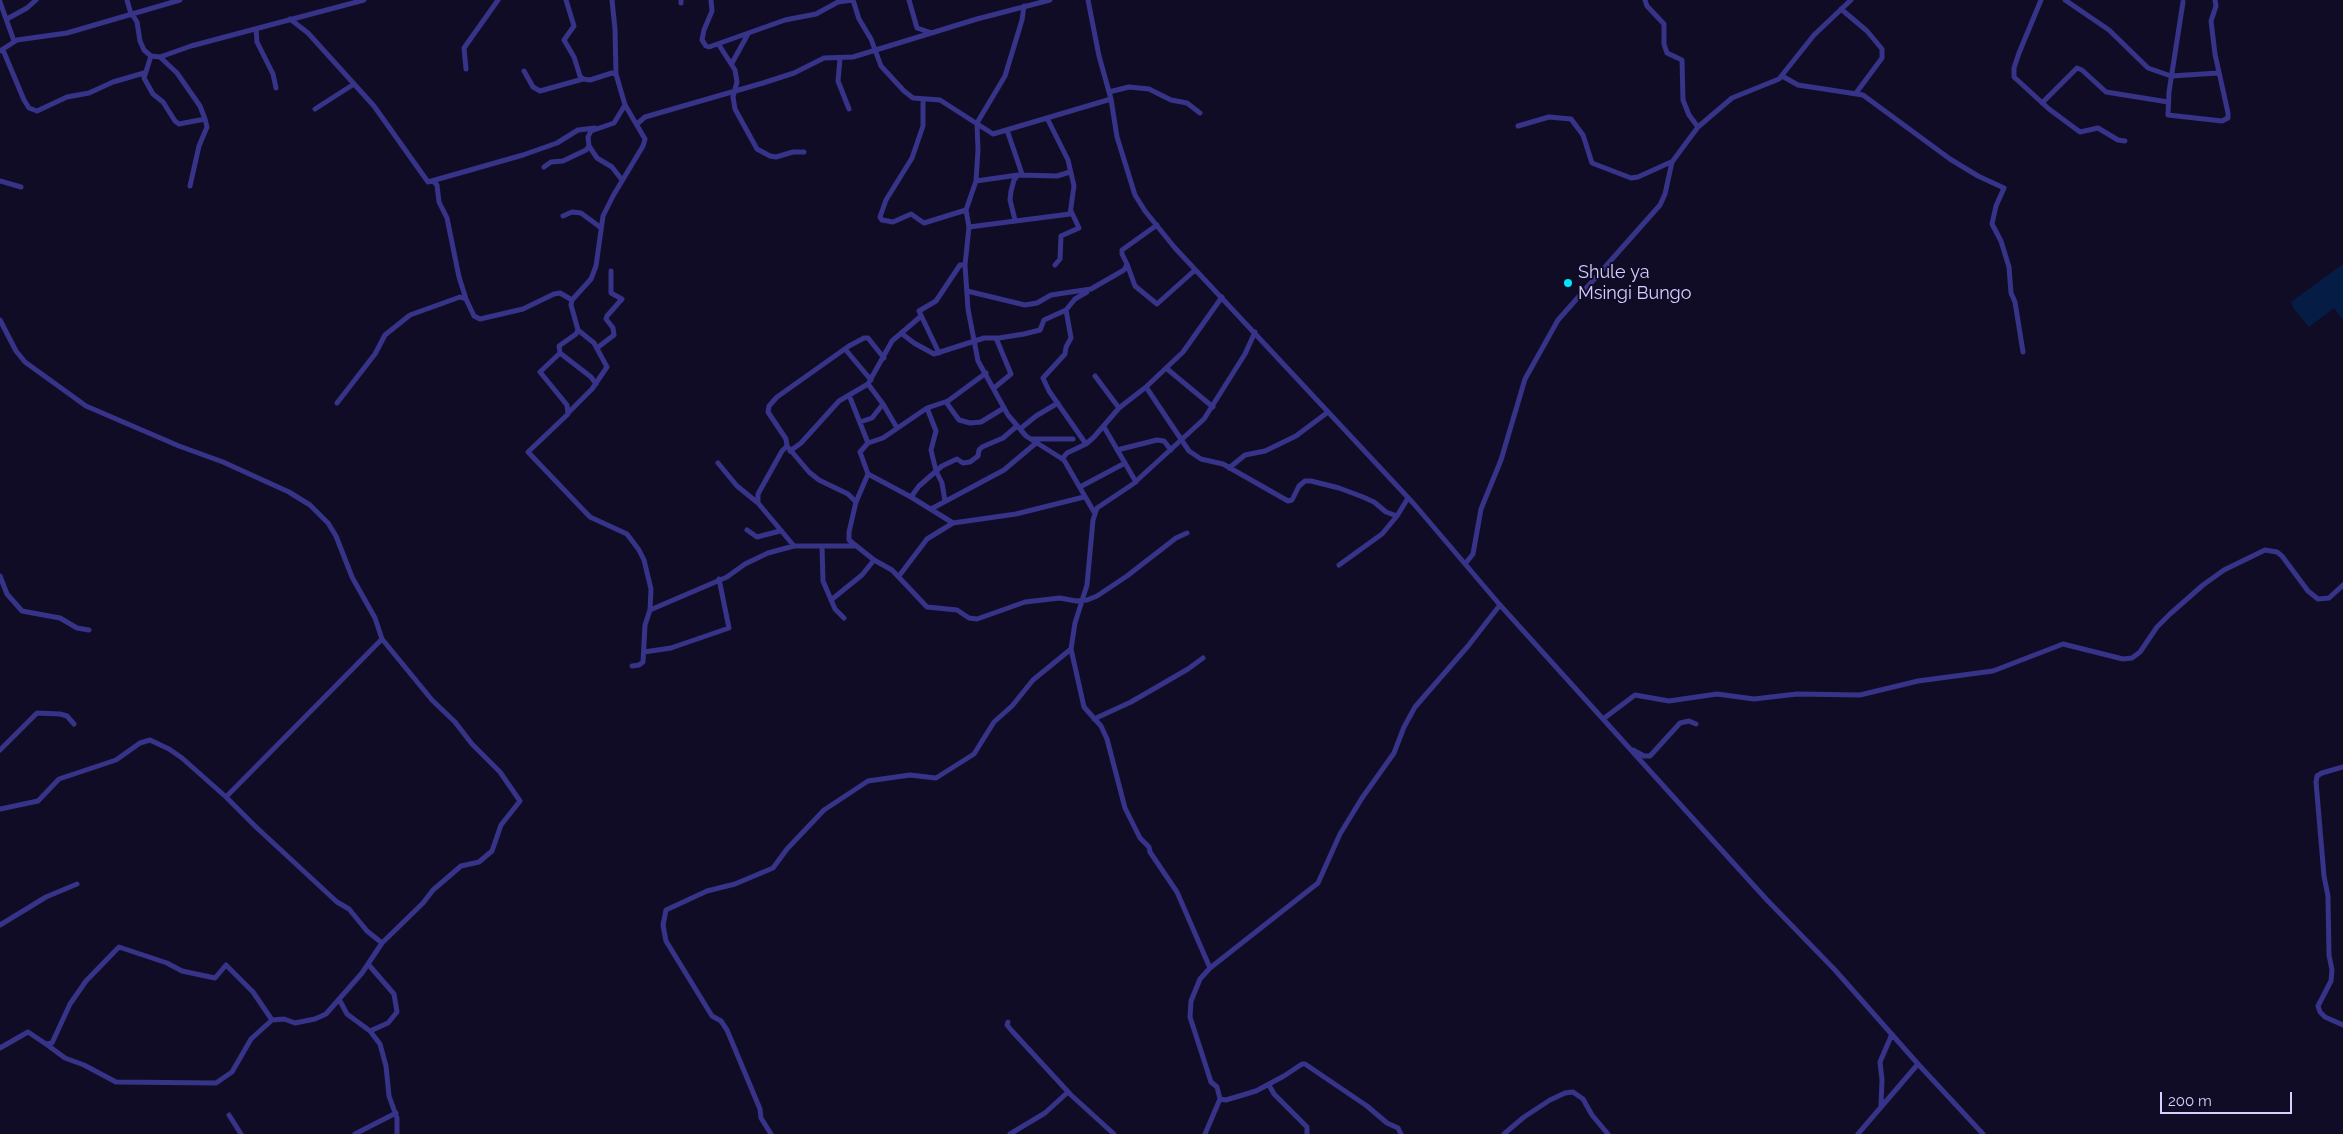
<!DOCTYPE html>
<style>
body{margin:0}
#map{position:relative;width:2343px;height:1134px;overflow:hidden;background:#100c25;font-family:Raleway,sans-serif}
canvas{display:block}
.scale{position:absolute;left:2160px;top:1092px;width:132px;height:22px;box-sizing:border-box;border:2px solid #d5d0ff;border-top:0;padding-left:6px;font-size:15px;line-height:18px;white-space:nowrap;color:#d5d0ff;-webkit-text-stroke:4px #100c25;paint-order:stroke}
</style>
<div id="map">
<canvas width="2343" height="1134"></canvas>
<div class="scale">200 m</div>
</div>
<script>
const g = document.querySelector('canvas').getContext('2d');
g.lineJoin = 'round';
function fill(path, color) { g.fillStyle = color; g.fill(path, 'evenodd'); }
const shape = rows => new Path2D(rows.map(r => 'M' + r).join(''));
function stroke(path, color, width, dash) { g.strokeStyle = color; g.lineWidth = width; g.lineCap = dash ? 'butt' : 'round'; g.setLineDash(dash || []); g.stroke(path); }
function write(font, color, halo, rows, align = 'center') {
  g.font = font + ' Raleway,sans-serif'; g.lineWidth = 4; g.setLineDash([]); g.textBaseline = 'middle'; g.strokeStyle = halo; g.fillStyle = color; for (const [text, x, y, turn = 0] of rows) {
    g.save(); g.translate(x, y); g.rotate((+turn || 0) * Math.PI / 180); g.textAlign = isNaN(turn) ? turn : align; if (halo) g.strokeText(text, 0, 0); g.fillText(text, 0, 0); g.restore();
  }
}
fill(shape([
 [2343,264,2343,320,2334,308,2309,327,2294,309,2291,302]
]), '#051d45');
stroke(shape([
 [127,0,131,14],
 [566,0,574,26,564,40,574,57,580,76,583,79,590,80,612,73,616,74,625,105,645,139,643,146,613,196,603,216,596,266,591,279,572,300,571,305,578,330,576,334,559,346,560,353,540,372,567,405,568,414,528,452,590,517,627,534,639,550,644,560,651,589,650,610,645,625,643,662,639,665,632,666],
 [612,0,615,29,616,74],
 [681,0,681,3],
 [711,0,712,11,704,30,702,40,706,46,709,47,785,20,816,14,838,2,853,0],
 [853,0,859,19,871,39,881,66,904,91,913,98,940,100,993,134,1111,99],
 [909,0,917,28,932,33],
 [1088,0,1099,56,1111,99,1117,137,1135,195,1145,211,1175,248,1414,504,1500,605,1678,802,1767,900,1835,970,1918,1064,1983,1134],
 [1645,0,1647,6,1664,24,1664,44,1667,53,1682,60,1683,100,1689,115,1698,127],
 [2041,0,2019,53,2014,68,2014,77,2049,109,2080,132,2098,128,2118,140,2125,141],
 [2065,0,2109,30,2148,68,2171,76,2218,73],
 [0,2,14,41],
 [2183,2,2169,92,2168,115,2222,121,2228,118,2228,113,2215,54,2211,21,2216,6,2215,0],
 [1024,6,1022,20,1005,76,977,123,978,150,976,181,966,210,969,227,965,265,968,309,978,361,1008,415,1026,436,1064,460,1094,512],
 [1841,9,1867,31,1882,49,1882,58,1856,93],
 [132,14,137,22,140,41,144,50,151,56,160,57,191,46,364,0],
 [7,19,27,8,36,0],
 [290,19,308,33,374,106,428,182,523,155,557,143,578,130,595,128],
 [256,29,257,42,273,74,276,88],
 [719,45,735,70,737,82,733,97,735,109,757,149,770,156,776,157,793,152,804,152],
 [3,50,24,100,29,108,37,111,67,97,89,93,113,82,144,73],
 [0,51,17,40,67,33,180,0],
 [151,56,144,78,153,94,163,102,175,121,179,124,205,119],
 [160,57,177,73,200,106,205,119,207,127,199,146,190,186],
 [840,59,838,81,849,109],
 [732,63,748,34],
 [466,69,464,48,498,0],
 [524,71,533,87,540,91,583,79],
 [1782,76,1798,85,1863,95,1950,159,1978,176,2004,188,1996,206,1992,224,2001,241,2009,267,2011,293,2015,302,2023,352],
 [1109,92,1129,87,1149,89,1171,100,1187,103,1200,113],
 [923,100,923,126,912,158,886,200,880,217,882,220,893,222,911,214,924,223,966,210],
 [2042,103,2077,68,2082,70,2106,92,2168,102],
 [315,109,354,84],
 [637,124,645,117,763,83,794,73,824,58,853,57,977,19,1050,0],
 [1518,126,1549,117,1571,119,1583,135,1592,163,1631,178,1638,177,1671,162],
 [1007,130,1022,174],
 [589,146,597,158,612,167,622,180],
 [544,167,551,162,563,161,586,150,589,146,588,137,591,131,614,123,625,105],
 [0,181,21,187],
 [433,181,437,185,439,202,447,218,459,277,466,299],
 [976,181,1018,175],
 [563,216,572,212,581,213,600,227],
 [1015,220,1010,200,1011,191,1014,180,1018,175,1057,176,1070,172],
 [969,227,1070,214,1074,186,1068,160,1047,118],
 [1127,264,1135,286,1157,304,1195,270],
 [1055,265,1060,259,1061,236,1079,228,1071,211],
 [967,291,1025,305,1037,303,1051,295,1091,289,1124,270,1127,264,1122,254,1122,250,1157,225],
 [1066,310,1071,338,1066,347,1065,354,1043,378,1049,391,1086,444],
 [0,320,16,351,25,362,86,406,179,446,223,462,289,492,310,505,328,523,336,536,352,577,375,618,382,639,432,700,455,722,472,744,500,772,520,801,501,825,492,851,479,862,461,866,433,890,423,903,382,943,362,973,326,1014,315,1019,295,1023,284,1019,272,1020,251,1039,232,1072,216,1083,116,1082,84,1065,65,1058,46,1044],
 [901,333,914,343,934,354,984,338,999,338,1024,334,1040,330,1044,320,1066,310,1075,299,1087,292],
 [597,348,614,335,613,328,606,319,607,316,622,299,611,293,611,271],
 [845,349,871,380],
 [560,353,591,377,596,384],
 [939,353,919,311,936,301,960,265,965,265],
 [1166,368,1213,407],
 [986,373,948,401,927,408,883,438,868,443,860,452,868,474,856,502,849,532,849,540,874,560,892,570,927,607,957,610,969,618,977,619,1025,602,1060,598,1076,601,1087,600,1097,596,1127,576,1176,538,1187,533],
 [1095,376,1119,408],
 [868,384,883,404,897,428],
 [1146,387,1189,451,1201,459,1223,464,1288,501,1292,500,1299,486,1305,481,1311,481,1339,488,1363,497,1374,502,1386,512,1397,516],
 [994,388,1011,374,996,338],
 [849,395,868,443],
 [946,402,959,420,970,423,981,422,1004,408],
 [337,403,375,354,385,335,410,315,460,297,466,299,474,316,480,319,523,309,554,294,560,293,572,300],
 [927,408,936,431,931,450,936,471,942,483,945,501],
 [568,413,592,389,607,367,594,343,578,330],
 [860,422,872,418,883,404],
 [1104,427,1136,482],
 [1020,429,1036,416,1058,403],
 [1031,439,1073,439],
 [787,446,782,451,758,494,758,503,794,546],
 [1117,450,1157,440,1164,441,1171,450],
 [790,451,801,443,839,401,868,384,892,341,920,317],
 [1062,459,1067,453,1086,444,1094,437,1119,408,1146,387,1183,352,1222,297],
 [718,463,737,486,758,503],
 [1229,468,1245,455,1265,451,1296,436,1328,412],
 [868,474,911,497,953,523,1016,514,1084,497],
 [1080,487,1125,463],
 [911,497,919,486,942,466,957,459,963,463,970,462,978,456,979,450,982,447,1003,438,1017,426],
 [856,502,848,494,819,480,809,472,787,446,786,439,768,412,769,406,777,397,849,346,864,338,868,338,884,358],
 [931,509,1004,470,1036,443],
 [747,530,757,537,780,531],
 [822,546,823,581,835,609,844,618],
 [1465,564,1473,554,1481,509,1501,460,1525,379,1558,320,1660,205,1665,194,1672,162,1698,127,1732,98,1779,79,1814,35,1851,0],
 [1339,565,1382,534,1397,516,1408,498],
 [0,576,7,594,22,611,60,618,77,628,89,630],
 [899,576,927,539,953,523],
 [831,600,862,575,874,560],
 [650,610,727,577,745,564,768,553,794,546,854,546],
 [1071,649,1084,707,1101,726,1107,739,1125,808,1140,838,1149,847,1150,852,1177,892,1210,968],
 [644,652,671,648,729,628,719,579],
 [1094,719,1131,702,1188,669,1203,658],
 [1603,719,1635,695,1669,701,1717,694,1754,699,1797,694,1860,695,1918,681,1993,671,2063,644,2123,659,2132,658,2140,652,2157,627,2170,614,2203,585,2224,570,2265,550,2277,552,2282,556,2308,591,2318,599,2329,598,2343,585],
 [0,750,37,713,60,714,67,716,74,724],
 [1633,750,1644,756,1650,756,1680,723,1689,721,1696,724],
 [2343,767,2322,773,2317,776,2316,782,2324,876,2328,896,2329,955,2332,970,2331,981,2318,1006,2320,1012,2325,1017,2343,1025],
 [226,797,382,639],
 [0,809,38,801,59,779,116,760,140,743,150,740,169,749,182,758,226,797,256,827,337,902,349,909,367,931,382,943],
 [0,925,46,897,77,884],
 [368,964,394,994,397,1012,388,1023,370,1031],
 [339,999,347,1014,370,1031,380,1044,386,1066,389,1096,397,1118,397,1134],
 [1008,1022,1007,1025,1012,1031,1071,1095,1114,1134],
 [0,1048,28,1032,46,1044,52,1043,70,1004,86,981,119,947,167,963,182,971,215,978,226,965,253,992,272,1020],
 [1269,1085,1274,1094,1307,1127,1307,1134],
 [1220,1099,1226,1100,1256,1091,1284,1076,1302,1064,1305,1064,1367,1106,1387,1123,1398,1128,1401,1134],
 [1881,1105,1882,1080,1880,1062,1892,1034],
 [229,1115,241,1134],
 [355,1134,396,1113],
 [771,1134,761,1118,760,1109,727,1030,721,1021,712,1016,666,941,663,925,666,910,707,891,735,884,773,868,787,849,824,810,868,781,910,775,936,778,974,754,994,722,1012,706,1033,680,1071,649,1075,623,1087,585,1093,520,1097,508,1133,484,1204,419,1245,354,1255,332],
 [1010,1134,1045,1113,1068,1092],
 [1205,1134,1220,1099,1217,1087,1211,1082,1190,1017,1191,1001,1200,979,1210,968,1318,883,1340,834,1362,798,1394,753,1404,727,1415,707,1468,646,1500,605],
 [1504,1134,1524,1117,1550,1100,1565,1093,1573,1092,1583,1099,1592,1115,1608,1134],
 [1858,1134,1918,1064]
]), '#363388', 5);
for (const [x, y, r, color] of [
 [1568,283,5,"#00e5fb"]
]) { const dot = new Path2D(); dot.arc(x, y, r, 0, 2 * Math.PI); g.fillStyle = color; g.fill(dot); stroke(dot, '#100c25', 2); }
write('18px', '#d5d0ff', '#100c25', [
 ["Shule ya",1578,273],
 ["Msingi Bungo",1578,294]
], 'left');
</script>
